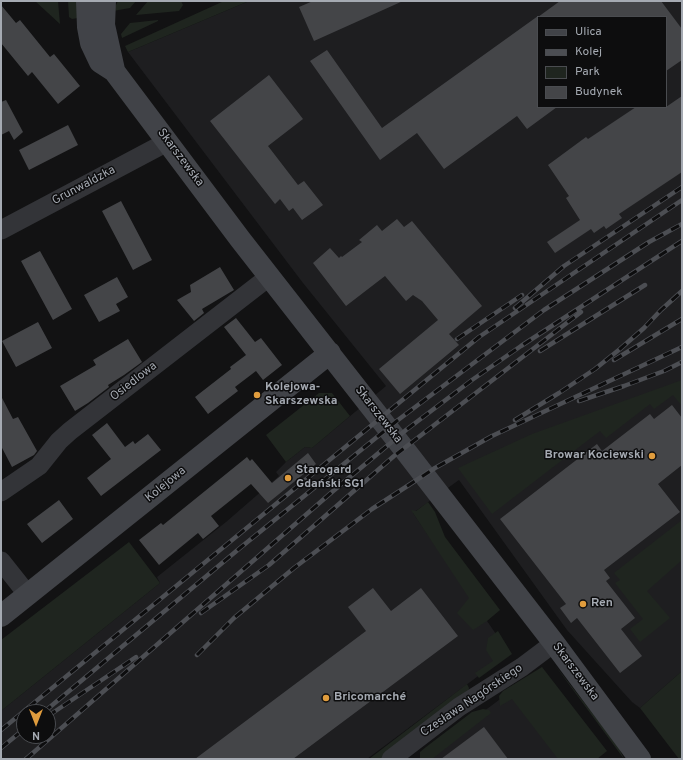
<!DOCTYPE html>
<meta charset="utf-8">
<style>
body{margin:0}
#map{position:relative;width:683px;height:760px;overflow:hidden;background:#121213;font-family:Overpass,sans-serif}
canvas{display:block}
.frame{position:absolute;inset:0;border:2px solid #a5aab2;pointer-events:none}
.legend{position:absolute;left:537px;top:16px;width:130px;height:92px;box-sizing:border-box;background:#0d0d0e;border:1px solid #4a4c50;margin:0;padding:5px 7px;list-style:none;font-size:12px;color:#a5aab2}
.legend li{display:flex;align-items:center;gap:8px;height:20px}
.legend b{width:20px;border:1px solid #4a4c50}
.north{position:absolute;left:16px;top:704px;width:40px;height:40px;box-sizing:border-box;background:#0d0d0e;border:1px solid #4a4c50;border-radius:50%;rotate:180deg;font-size:11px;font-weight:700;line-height:16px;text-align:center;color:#a5aab2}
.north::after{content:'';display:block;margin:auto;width:14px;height:18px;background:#e09c3d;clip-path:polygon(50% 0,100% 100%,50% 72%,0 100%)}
</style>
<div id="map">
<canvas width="683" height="760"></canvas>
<div class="frame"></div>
<ul class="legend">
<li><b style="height:5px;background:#414348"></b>Ulica</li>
<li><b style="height:5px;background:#4c4e53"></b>Kolej</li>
<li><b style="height:11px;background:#1f251f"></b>Park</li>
<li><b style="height:11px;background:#444548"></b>Budynek</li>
</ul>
<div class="north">N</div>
</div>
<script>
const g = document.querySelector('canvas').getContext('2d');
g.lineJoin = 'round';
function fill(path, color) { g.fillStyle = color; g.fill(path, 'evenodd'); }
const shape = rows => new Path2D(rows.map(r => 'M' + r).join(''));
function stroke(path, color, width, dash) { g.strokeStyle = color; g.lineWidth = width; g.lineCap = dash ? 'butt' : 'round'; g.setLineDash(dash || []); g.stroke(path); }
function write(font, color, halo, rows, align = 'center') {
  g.font = font + ' Overpass,sans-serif'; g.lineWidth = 3; g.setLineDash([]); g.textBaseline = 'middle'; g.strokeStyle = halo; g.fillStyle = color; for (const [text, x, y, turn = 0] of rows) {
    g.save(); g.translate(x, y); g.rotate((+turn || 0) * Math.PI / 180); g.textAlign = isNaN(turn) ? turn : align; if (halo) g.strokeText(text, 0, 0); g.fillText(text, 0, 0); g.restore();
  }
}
fill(shape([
 [249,1,682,1,682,671,640,708,632,702,567,630,459,480,413,513,509,653,367,759,1,759,1,711,160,583,157,577,226,522,279,476,276,472,286,462,305,447,312,448,386,386,303,283,128,52],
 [538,17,666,17,666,107,538,107],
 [24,712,48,712,48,736,24,736],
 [527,679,582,759,420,759]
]), '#1e1e20');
fill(shape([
 [35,1,58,1,60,24],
 [68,1,77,1,78,18,72,19,69,17],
 [118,1,136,1,130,8,113,11],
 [148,1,181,1,183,5,179,11,136,15],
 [224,1,249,1,128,52,125,46],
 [158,20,158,21,122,38,121,34,130,23],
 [682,380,682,406,673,395,654,409,650,404,606,438,600,431,492,514,458,468,532,434],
 [319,393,332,393,350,416,312,448,305,447,286,462,266,435],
 [428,502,435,512,445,537,500,610,487,621,473,630,457,613,469,598,411,510,416,511],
 [682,520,682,560,647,591,670,618,640,642,630,629,643,619,615,583,620,580,614,573],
 [129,542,160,583,1,711,1,640],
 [498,631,512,654,479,678,475,673,493,661,486,650,488,638],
 [554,664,618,746,624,759],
 [542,667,607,751,597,759,558,759,512,699,500,706,499,696,503,691],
 [682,671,682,759,679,759,640,708],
 [467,684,469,688,468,692,402,741,381,759,369,759],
 [483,709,489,710,491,713,432,759,420,759,420,752,426,747,472,712]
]), '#1f251f');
fill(shape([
 [313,1,403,1,314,41,299,7],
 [560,1,661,1,682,29,682,60,666,71,666,17,538,17],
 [1,5,16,23,20,20,50,57,54,54,80,86,58,104,32,72,28,76,1,43],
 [538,16,538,107,557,107,527,129,517,116,444,169,417,133,380,160,310,61,327,50,382,128],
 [269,75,303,119,268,146,298,185,304,181,323,205,302,220,293,208,289,211,280,199,275,204,210,121],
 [682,96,682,172,619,214,622,218,606,229,604,226,594,233,591,229,555,253,547,242,580,220,566,198,569,196,548,165,586,137,588,139,636,107,666,107],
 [6,100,23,132,14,140,9,131,1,135,1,118,2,117,1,102],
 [68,125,78,145,29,170,19,150],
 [121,201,152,260,133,270,102,211],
 [397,219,404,227,412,221,482,306,449,334,459,345,400,394,379,369,438,320,422,301,413,295,406,301,385,276,346,306,313,263,330,248,339,258,341,256,342,257,362,242,359,240,377,225,382,231],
 [40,251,72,309,53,320,21,261],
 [220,267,234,290,202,309,204,313,194,321,177,300,191,292,190,285],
 [117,277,128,297,116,304,120,311,99,322,84,295],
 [236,318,255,342,261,338,282,365,263,380,256,371,235,387,238,391,208,414,195,397,231,369,230,367,246,355,224,327],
 [38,322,52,348,16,367,2,341],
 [128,339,142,362,124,375,108,385,109,387,88,403,75,411,60,386,96,365,93,360],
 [1,396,13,419,18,417,37,451,34,455,12,467,1,446],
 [672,405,682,418,682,465,658,484,680,512,604,570,610,578,606,581,635,618,621,629,642,656,620,673,577,618,571,623,560,608,566,604,500,519,597,444,602,451,650,414,654,419],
 [107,423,125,447,133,441,135,444,148,434,161,450,101,496,87,478,111,459,92,435],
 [308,453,316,464,268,503,251,484,211,516,219,526,203,539,198,533,159,565,139,540,161,523,163,525,247,457,250,461,252,459,272,483],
 [59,500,73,519,42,543,27,524],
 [373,588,391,611,421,588,458,636,293,759,195,759,366,631,348,607],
 [484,727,508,759,441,759]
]), '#444548');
stroke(shape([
 [1,230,167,142],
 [1,492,39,466,59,441,70,431,270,276],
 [1,561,28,595],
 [391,759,459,707,522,667,554,643]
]), '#333438', 19);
stroke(shape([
 [87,1,88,27,91,43,100,62,114,71,240,239,404,449,554,643,640,759],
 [105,1,104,25,114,70],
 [1,616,330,353]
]), '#414348', 22);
const rail = shape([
 [515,308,564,266,682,187],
 [457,339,522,295],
 [540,351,645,285],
 [614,360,682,319],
 [579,401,624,386,664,371,682,362],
 [515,420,559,393,595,369,620,349,644,328,661,310,682,291],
 [201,613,269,565,394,456,581,312],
 [197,655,234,618,294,568,372,509,435,468,492,436,682,347],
 [44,712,240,548,398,420,544,310,649,242,682,224],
 [48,716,136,657],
 [1,730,479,337,682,200],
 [1,748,24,729],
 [26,759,332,492,406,430,472,380,521,346,682,241]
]);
stroke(rail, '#4c4e53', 4.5);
stroke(rail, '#0d0d0e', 3, [9]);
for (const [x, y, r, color] of [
 [257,395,4,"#e09c3d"],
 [652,456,4,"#e09c3d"],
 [288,478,4,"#e09c3d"],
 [583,604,4,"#e09c3d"],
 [326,698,4,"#e09c3d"]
]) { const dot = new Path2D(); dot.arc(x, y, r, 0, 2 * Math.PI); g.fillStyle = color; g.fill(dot); stroke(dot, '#0d0d0e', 1.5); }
write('12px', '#a5aab2', '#0d0d0e', [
 ["Skarszewska",180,158,53],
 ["Grunwaldzka",84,186,-28],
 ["Osiedlowa",134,382,-38],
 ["Skarszewska",378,415,52],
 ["Kolejowa",166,485,-39],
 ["Skarszewska",575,672,53],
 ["Czesława Nagórskiego",472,701,-34]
]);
write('bold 12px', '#a5aab2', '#0d0d0e', [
 ["Kolejowa-",265,388],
 ["Skarszewska",265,402],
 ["Browar Kociewski",644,456,"right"],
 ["Starogard",296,471],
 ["Gdański SG1",296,485],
 ["Ren",591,604],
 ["Bricomarché",334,698]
], 'left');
</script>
